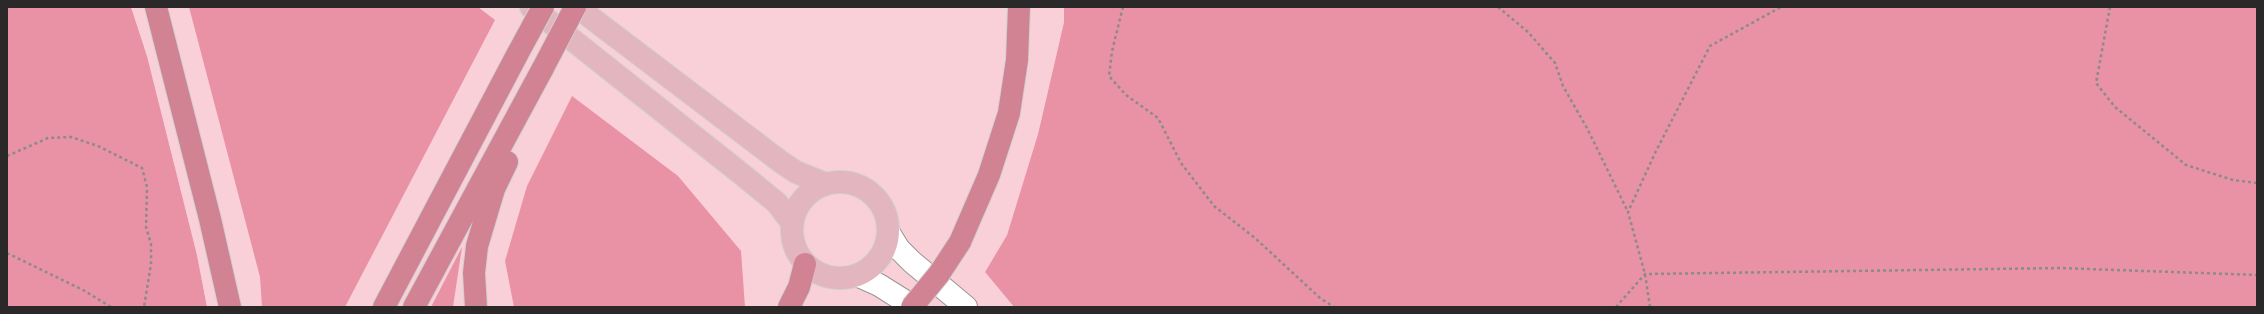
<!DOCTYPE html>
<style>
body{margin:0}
#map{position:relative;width:2264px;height:314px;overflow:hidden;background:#f5f1f1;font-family:Figtree,sans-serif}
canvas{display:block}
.frame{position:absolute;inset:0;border:8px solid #2a2828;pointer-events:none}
</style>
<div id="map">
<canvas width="2264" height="314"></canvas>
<div class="frame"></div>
</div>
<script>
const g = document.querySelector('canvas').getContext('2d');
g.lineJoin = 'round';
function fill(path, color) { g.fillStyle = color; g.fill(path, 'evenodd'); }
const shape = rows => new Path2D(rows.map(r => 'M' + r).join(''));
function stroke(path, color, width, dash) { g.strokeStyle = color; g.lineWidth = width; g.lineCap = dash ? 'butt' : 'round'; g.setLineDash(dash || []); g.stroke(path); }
fill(shape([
 [131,7,1064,7,1064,22,1038,134,1007,235,985,272,1014,307,207,307,197,255,147,56]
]), '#fad0d8');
fill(shape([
 [7,7,131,7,147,56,197,255,207,307,7,307],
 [189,7,478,7,495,20,345,307,262,307,260,277],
 [1064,7,2257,7,2257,307,1014,307,985,272,1007,235,1038,134,1064,22],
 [572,96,678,176,741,251,745,307,514,307,505,261,527,186],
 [462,247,453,307,431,307]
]), '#ea92a5');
const secondary = shape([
 [889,233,899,249,912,262,966,307],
 [859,276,879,285,914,307]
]);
const primary = shape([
 [531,7,744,176,777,203,792,223],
 [577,7,781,162,796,172,826,184],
 '792 230a48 48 0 1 1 96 0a48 48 0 1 1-96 0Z'
]);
const highway = shape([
 [156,7,210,219,230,307],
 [960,242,989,175,1009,113,1017,60,1019,7],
 [384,307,518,53],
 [414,307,543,68],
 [476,307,474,273,477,246,494,189,507,162],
 [789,307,799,287,805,264]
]);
stroke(secondary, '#999595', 24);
stroke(primary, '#d0d0d0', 24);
stroke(highway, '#d0d0d0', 24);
stroke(shape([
 [1123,7,1112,51,1109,76,1126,95,1158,118,1181,163,1214,206,1255,238,1320,298,1334,307],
 [1498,7,1528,32,1555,63,1563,86,1588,130,1628,212],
 [2110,7,2096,83,2115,107,2186,165,2233,180,2257,183],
 [7,156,48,138,71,137,98,146,142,168,147,187,146,227,151,244,151,264,144,307],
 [7,253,83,290,111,307],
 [1616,307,1645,274,2060,268,2257,275],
 [1650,307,1645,274,1628,212,1656,151,1710,46,1781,7]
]), '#8d8a8a', 2.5, [3, 3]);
stroke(secondary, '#fff', 22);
stroke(primary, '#e3b5bf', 22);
stroke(highway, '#d18394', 22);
const highwayBridge = shape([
 [518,53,543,7],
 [543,68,575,7],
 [912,307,939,274,960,242]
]);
stroke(highwayBridge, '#d0d0d0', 24, []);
stroke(highwayBridge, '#d18394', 22);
</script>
